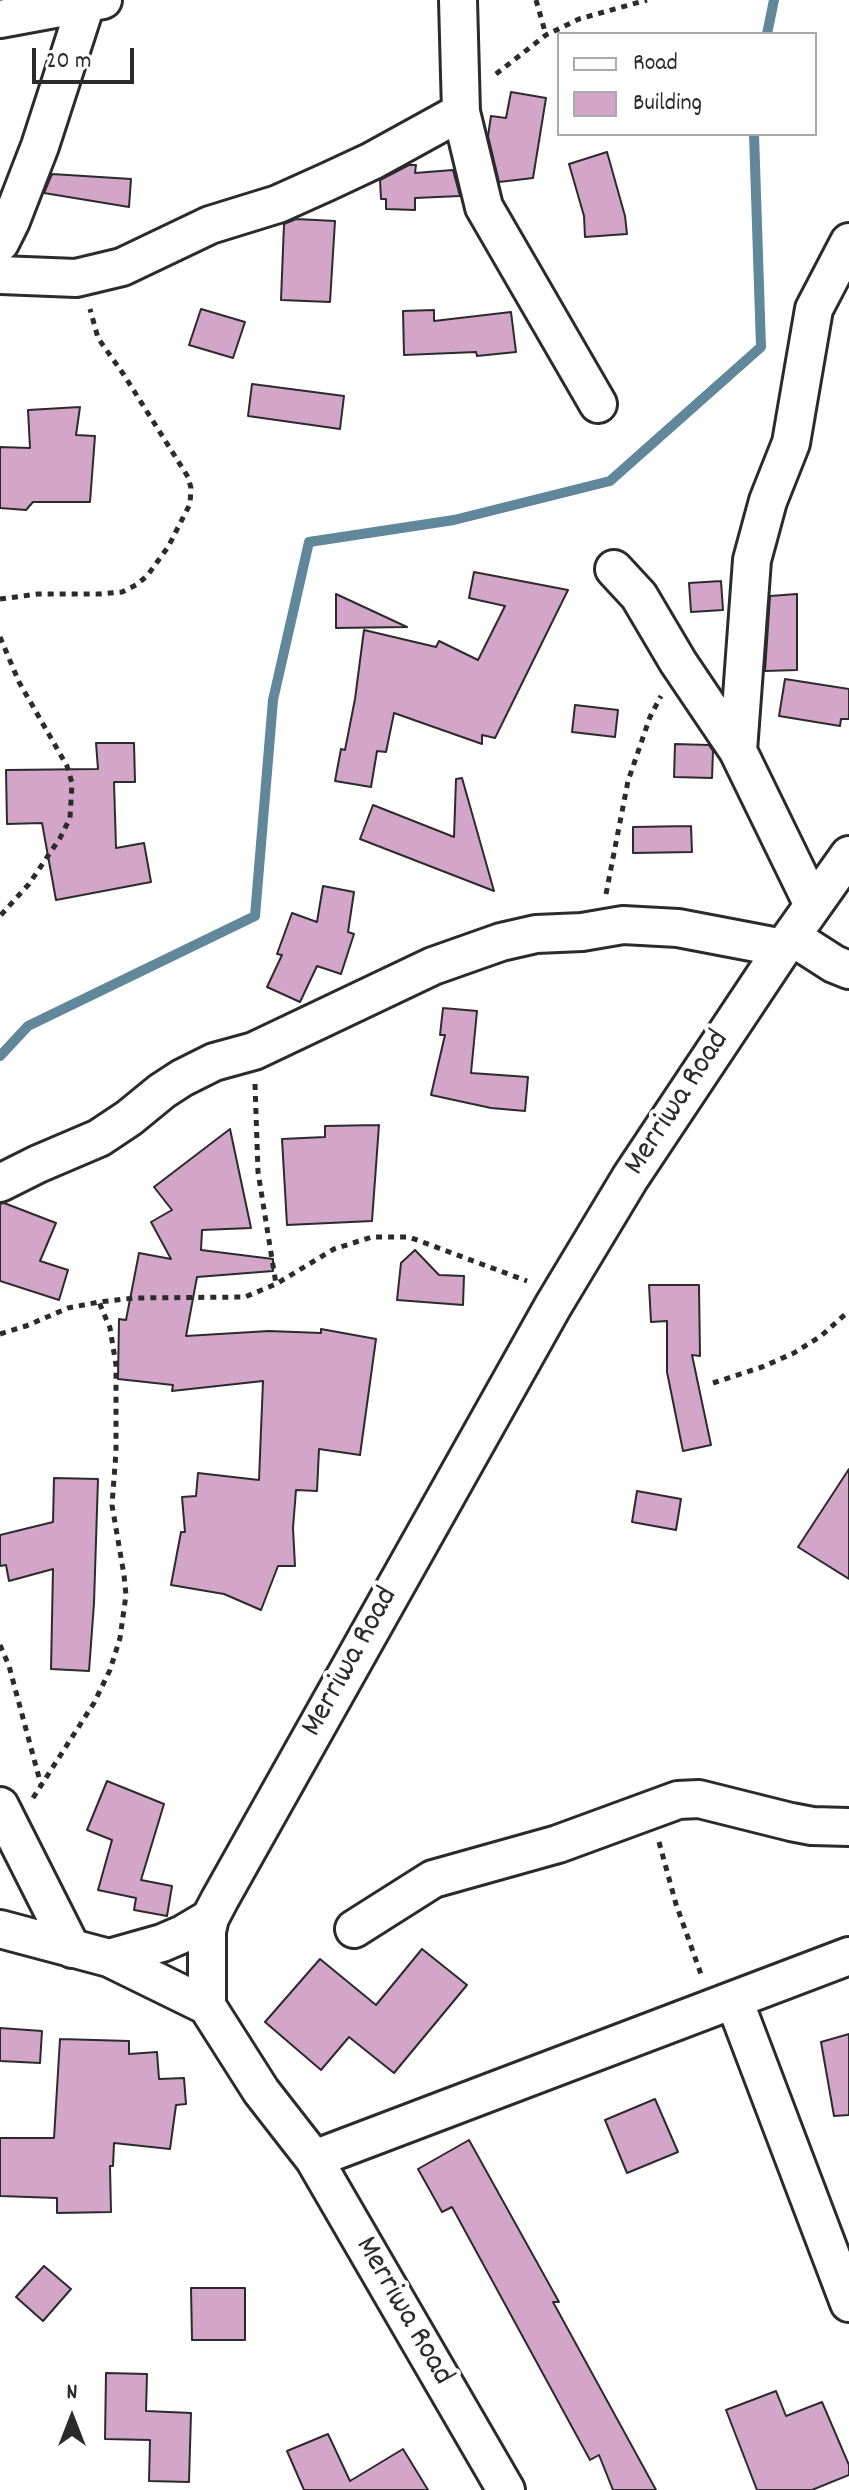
<!DOCTYPE html>
<style>
body{margin:0}
#map{position:relative;width:849px;height:2490px;overflow:hidden;background:#fff;font-family:Dekko,sans-serif}
canvas{display:block}
.legend{position:absolute;left:557px;top:32px;width:260px;height:104px;box-sizing:border-box;background:#fff;border:2px solid #aaa;margin:0;padding:10px 14px;list-style:none;font-size:24px;color:#2b2b2b}
.legend li{display:flex;align-items:center;gap:16px;height:40px}
.legend b{width:40px;border:2px solid #aaa}
.north{position:absolute;left:32px;top:2378px;width:80px;height:80px;-webkit-text-stroke:6px #fff;paint-order:stroke;rotate:0deg;font-size:22px;font-weight:700;line-height:32px;text-align:center;color:#2b2b2b}
.north::after{content:'';display:block;margin:auto;width:28px;height:36px;background:#2b2b2b;clip-path:polygon(50% 0,100% 100%,50% 72%,0 100%)}
.scale{position:absolute;left:32px;top:48px;width:102px;height:36px;box-sizing:border-box;border:4px solid #2b2b2b;border-top:0;padding-left:10px;font-size:24px;line-height:28px;white-space:nowrap;color:#2b2b2b;-webkit-text-stroke:6px #fff;paint-order:stroke}
</style>
<div id="map">
<canvas width="849" height="2490"></canvas>
<ul class="legend">
<li><b style="height:10px;background:#fff"></b>Road</li>
<li><b style="height:22px;background:#d3a6c9"></b>Building</li>
</ul>
<div class="north">N</div>
<div class="scale">20 m</div>
</div>
<script>
const g = document.querySelector('canvas').getContext('2d');
g.lineJoin = 'round';
const shape = rows => new Path2D(rows.map(r => 'M' + r).join(''));
function stroke(path, color, width, dash) { g.strokeStyle = color; g.lineWidth = width; g.lineCap = dash ? 'butt' : 'round'; g.setLineDash(dash || []); g.stroke(path); }
function fill(path, color) { g.fillStyle = color; g.fill(path, 'evenodd'); }
function write(font, color, halo, rows, align = 'center') {
  g.font = font + ' Dekko,sans-serif'; g.lineWidth = 8; g.setLineDash([]); g.textBaseline = 'middle'; g.strokeStyle = halo; g.fillStyle = color; for (const [text, x, y, turn = 0] of rows) {
    g.save(); g.translate(x, y); g.rotate((+turn || 0) * Math.PI / 180); g.textAlign = isNaN(turn) ? turn : align; if (halo) g.strokeText(text, 0, 0); g.fillText(text, 0, 0); g.restore();
  }
}
stroke(shape([
 [767,34,774,0],
 [0,1056,28,1026,255,916,273,700,309,542,454,520,610,481,761,347,754,134]
]), '#60879a', 10);
const building = shape([
 [511,92,546,98,533,178,499,182,488,136,491,116,506,118,511,92],
 [607,152,625,216,627,234,585,237,584,216,569,164,607,152],
 [409,165,416,165,415,173,453,170,460,196,415,198,415,210,386,209,386,199,381,199,380,180,409,165],
 [52,174,131,179,129,207,44,193,52,174],
 [296,219,335,221,330,302,281,300,284,224,296,219],
 [201,309,245,322,233,358,189,345,201,309],
 [434,310,434,321,511,312,516,352,477,356,476,352,404,355,403,311,434,310],
 [252,384,344,396,340,429,248,416,252,384],
 [80,407,76,435,95,436,90,502,33,502,26,510,0,508,0,447,30,448,28,410,80,407],
 [474,572,568,590,495,738,482,735,482,744,394,713,386,752,377,751,371,787,335,781,341,749,345,750,355,699,364,630,436,647,439,641,478,660,505,606,469,598,474,572],
 [721,581,723,610,691,612,689,583,721,581],
 [336,594,407,627,336,628,336,594],
 [797,594,797,670,765,671,770,596,797,594],
 [785,679,849,689,849,719,841,719,840,726,779,716,785,679],
 [575,705,618,710,615,737,572,732,575,705],
 [96,743,134,743,135,782,114,782,116,848,144,843,151,882,56,900,42,823,7,824,6,770,98,769,96,743],
 [675,744,709,745,713,751,712,778,674,777,675,744],
 [462,778,494,891,360,839,373,805,454,837,456,779,462,778],
 [691,826,692,852,633,853,633,827,691,826],
 [323,886,354,892,348,932,354,934,341,974,317,966,300,1002,267,987,282,955,277,954,292,913,317,922,323,886],
 [443,1008,477,1011,471,1073,528,1077,525,1111,491,1108,431,1095,445,1035,440,1035,443,1008],
 [379,1125,372,1221,287,1225,282,1139,325,1137,325,1126,379,1125],
 [230,1129,251,1228,202,1230,201,1250,273,1259,273,1271,197,1277,186,1336,269,1331,321,1333,321,1329,376,1339,360,1455,319,1449,317,1491,296,1490,293,1528,295,1566,278,1566,261,1610,224,1594,171,1585,181,1532,185,1532,182,1497,196,1496,198,1473,259,1480,263,1381,172,1391,173,1385,118,1379,119,1319,126,1320,139,1253,171,1259,151,1222,172,1210,154,1187,230,1129],
 [4,1203,56,1223,40,1261,68,1270,59,1300,0,1281,0,1204,4,1203],
 [415,1250,439,1275,464,1276,463,1305,397,1300,401,1263,415,1250],
 [649,1285,699,1285,700,1356,692,1355,711,1445,683,1451,667,1372,667,1321,651,1322,649,1285],
 [849,1469,849,1579,798,1547,849,1469],
 [54,1478,98,1479,94,1603,89,1671,51,1669,53,1569,9,1581,6,1565,0,1566,0,1535,53,1522,54,1478],
 [637,1491,681,1499,676,1530,632,1522,637,1491],
 [107,1781,164,1804,141,1880,172,1886,167,1916,134,1910,136,1898,98,1890,112,1840,87,1830,107,1781],
 [422,1949,467,1985,394,2073,349,2037,321,2070,265,2022,320,1959,376,2005,422,1949],
 [0,2028,42,2031,40,2063,0,2061,0,2028],
 [849,2034,849,2115,834,2116,821,2042,849,2034],
 [60,2039,129,2041,129,2054,157,2052,159,2079,184,2078,186,2104,176,2105,170,2149,114,2143,113,2166,110,2166,111,2212,57,2213,57,2198,0,2196,0,2138,54,2138,60,2039],
 [655,2099,678,2152,627,2173,605,2120,655,2099],
 [469,2140,559,2302,553,2302,656,2490,613,2490,599,2455,590,2460,452,2207,442,2212,418,2169,469,2140],
 [44,2266,71,2289,43,2321,16,2297,44,2266],
 [191,2288,245,2288,245,2340,192,2340,191,2288],
 [106,2373,147,2374,146,2411,191,2413,189,2482,149,2481,150,2440,105,2439,106,2373],
 [776,2391,786,2416,822,2402,849,2465,849,2475,812,2490,757,2490,726,2410,776,2391],
 [328,2434,350,2481,403,2449,428,2490,304,2490,287,2451,328,2434]
]);
fill(building, '#d3a6c9');
stroke(building, '#2b2b2b', 2);
const minor = shape([
 [458,0,461,112,484,207,598,404],
 [0,19,103,0],
 [0,243,11,221,40,146,86,4],
 [0,275,76,278,122,267,210,225,278,204,327,182,372,161,461,112],
 [614,569,639,596,678,662,738,751,813,905],
 [738,751,752,560,768,501,791,443,814,309,849,242],
 [792,937,834,964,849,970],
 [0,1183,38,1164,99,1138,129,1118,162,1091,182,1078,214,1062,254,1051,433,966,501,942,536,934,582,932,623,925,678,928,783,948],
 [0,1806,72,1949],
 [0,1929,109,1958,207,2006],
 [354,1929,433,1879,558,1844,678,1800,699,1799,791,1822,812,1826,849,1827],
 [109,1958,162,1943,183,1934,210,1918],
 [734,2000,849,2303],
 [314,2159,849,1956],
 [506,2490,314,2159,261,2091,207,2006,207,1931,210,1918,220,1899,553,1306,630,1178,783,948,849,855]
]);
stroke(minor, '#2b2b2b', 42);
stroke(shape([
 [536,0,546,35],
 [496,74,546,35,579,19,647,0],
 [0,599,38,594,100,594,122,592,136,585,147,576,168,547,190,504,191,488,188,477,124,375,98,338,90,309],
 [0,637,19,682,67,766,72,783,70,818,60,838,29,884,0,916],
 [606,894,628,781,650,717,661,696],
 [255,1084,258,1172,276,1284],
 [0,1334,26,1326,68,1308,99,1302,134,1298,245,1297,276,1284,334,1249,372,1237,409,1237,527,1281],
 [713,1383,762,1367,794,1353,821,1336,849,1311],
 [0,1645,9,1666,41,1785],
 [33,1798,94,1703,110,1670,120,1638,126,1595,124,1575,112,1505,116,1452,116,1365,110,1328,99,1302],
 [659,1842,676,1904,702,1977]
]), '#2b2b2b', 5, [6, 6]);
stroke(minor, '#fff', 36);
write('32px', '#2b2b2b', '#fff', [
 ["Merriwa Road",679,1104,-57],
 ["Merriwa Road",352,1663,-61],
 ["Merriwa Road",402,2312,60]
]);
</script>
